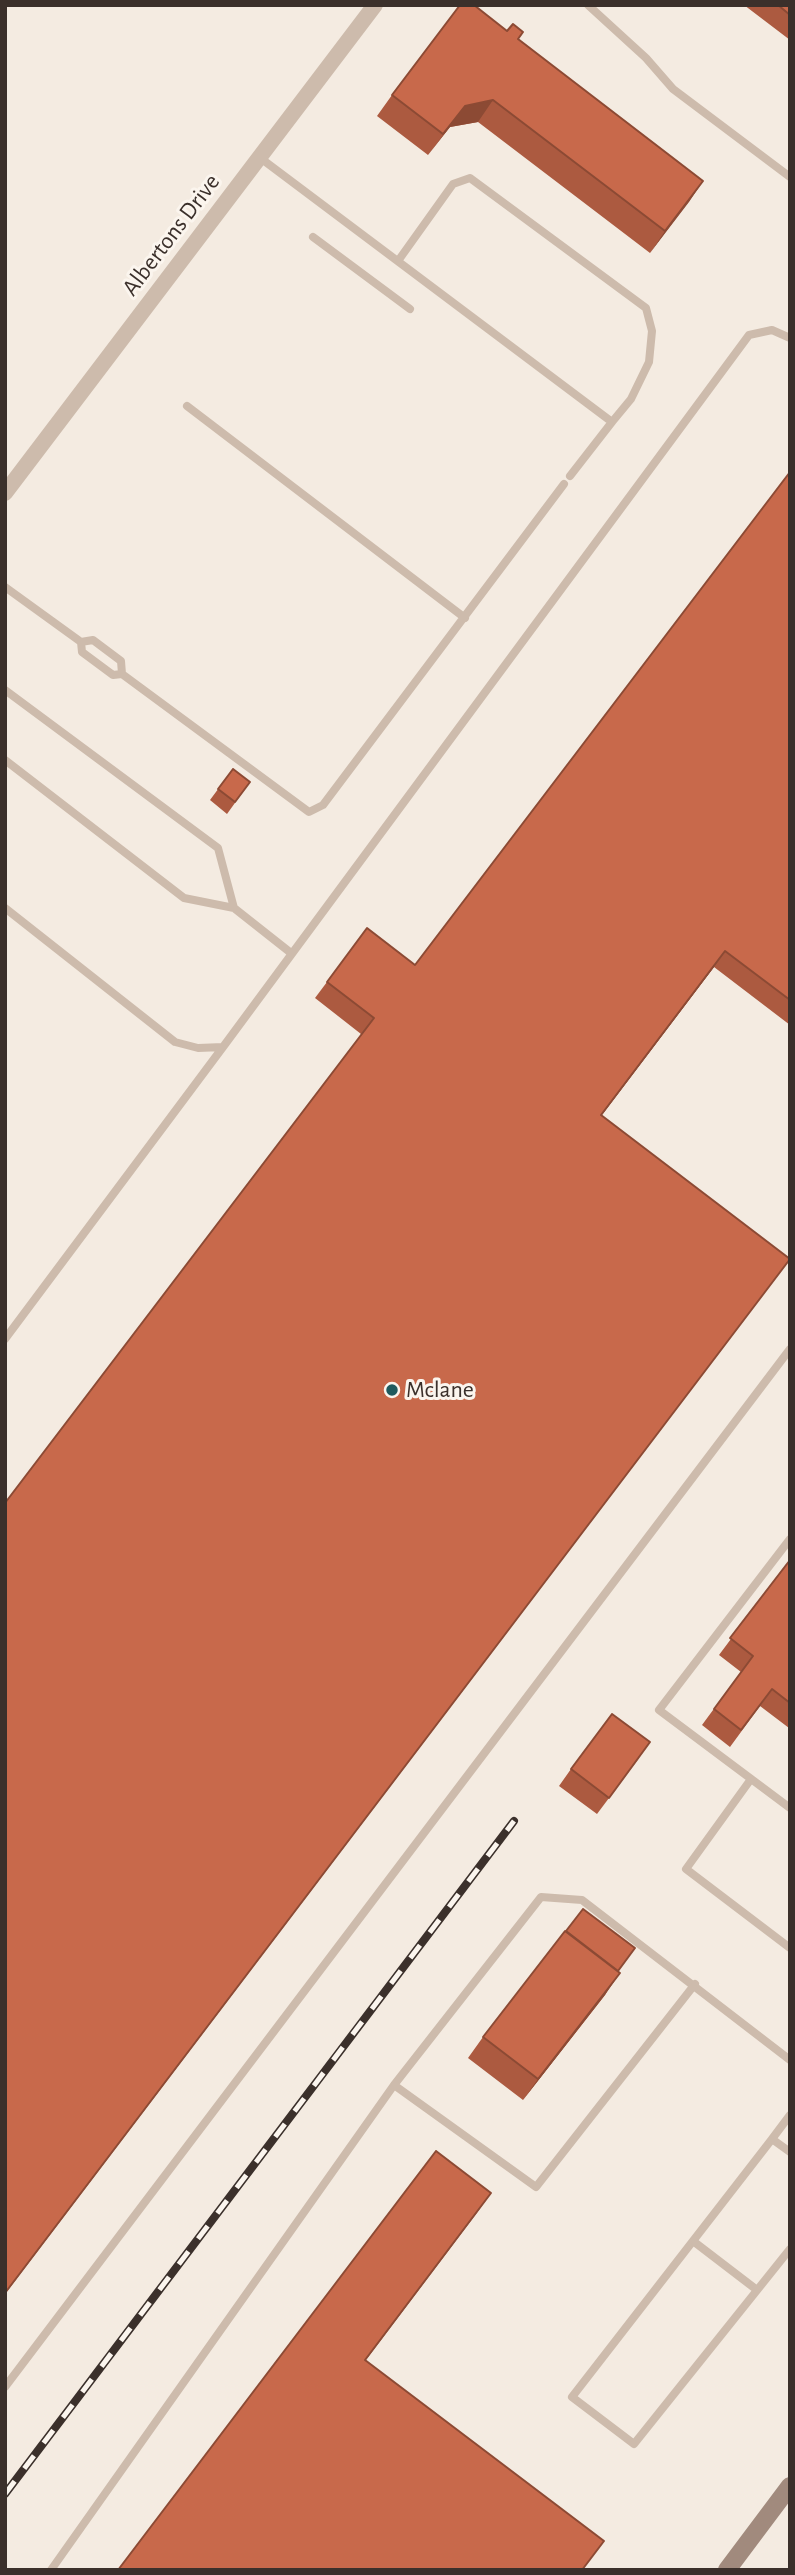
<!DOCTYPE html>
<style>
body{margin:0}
#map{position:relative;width:795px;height:2575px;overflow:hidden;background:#f4ebe1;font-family:"Alegreya Sans",sans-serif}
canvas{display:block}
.frame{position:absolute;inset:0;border:7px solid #3b302b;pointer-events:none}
</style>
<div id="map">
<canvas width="795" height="2575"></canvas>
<div class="frame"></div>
</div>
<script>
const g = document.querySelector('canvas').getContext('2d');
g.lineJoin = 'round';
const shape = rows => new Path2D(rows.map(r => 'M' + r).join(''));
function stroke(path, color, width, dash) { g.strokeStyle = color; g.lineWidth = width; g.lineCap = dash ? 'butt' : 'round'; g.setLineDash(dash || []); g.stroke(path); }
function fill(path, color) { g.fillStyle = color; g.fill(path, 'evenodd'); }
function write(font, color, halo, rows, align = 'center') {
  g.font = font + ' "Alegreya Sans",sans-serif'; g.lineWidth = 6; g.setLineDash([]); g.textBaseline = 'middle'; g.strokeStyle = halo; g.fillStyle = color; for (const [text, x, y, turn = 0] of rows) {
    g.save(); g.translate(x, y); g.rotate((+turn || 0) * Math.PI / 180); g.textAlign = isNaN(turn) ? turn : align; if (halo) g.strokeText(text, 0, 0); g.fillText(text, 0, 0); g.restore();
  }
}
stroke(shape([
 [588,5,646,58,673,89,790,177],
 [259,157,612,422,570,476],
 [313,237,410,309],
 [398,261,453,184,470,178,646,308,652,331,649,362,631,399,612,422],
 [187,406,465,618],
 [5,587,81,642,82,652,113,675,122,674,121,661,93,640,81,642],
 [122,674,309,812,323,805,564,484],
 [5,690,218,848,234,908,184,898,5,760],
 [5,908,175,1042,198,1048,223,1047,749,335,772,330,790,338],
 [234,908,291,953],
 [5,1339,223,1047],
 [790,1539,659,1710,790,1808],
 [751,1779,686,1869,790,1948],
 [394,2085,536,2187,695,1984],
 [772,2139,790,2115],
 [790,2152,772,2139,572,2397,634,2444,790,2249],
 [693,2241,757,2290],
 [5,2387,790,1349],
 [51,2570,394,2085,541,1897,582,1900,790,2060]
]), '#cdbbac', 8);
stroke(shape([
 [5,493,375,5]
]), '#cdbbac', 16);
stroke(shape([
 [727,2570,790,2486]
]), '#a18a7d', 18);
const rail = shape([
 [5,2494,514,1821]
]);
stroke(rail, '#3b302b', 8);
stroke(rail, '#fbf5ee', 5, [16]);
fill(shape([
 [744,5,790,5,790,40],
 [518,39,703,181,650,253,478,122,450,127,428,155,377,116,392,95],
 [790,472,790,1025,714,967,601,1116,790,1259,778,1275,361,1034,315,998,327,982,415,965],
 [233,769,250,782,227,814,210,800],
 [790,1560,790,1726,789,1728,760,1706,730,1747,702,1725,741,1672,719,1655],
 [639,1758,597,1814,559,1786,571,1769],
 [635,1948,617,1972,605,1995,523,2100,468,2058,483,2037]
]), '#ac5a40');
fill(shape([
 [493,100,478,122,450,127,428,155,465,106],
 [703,181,689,202,650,253,665,231],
 [725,951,714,967,589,1132,601,1115],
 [790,1259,778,1275,5,2294,5,2293],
 [620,1973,605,1995,523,2100,538,2079],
 [491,2193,476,2214,350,2381,365,2360]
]), '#8c4a34');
const building = shape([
 [460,5,474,5,507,31,513,24,523,32,518,39,703,181,665,231,493,100,465,106,443,134,392,95,460,5],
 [778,5,790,5,790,15,778,5],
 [790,472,790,1000,725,951,601,1115,790,1259,5,2293,5,1503,374,1018,327,982,367,928,415,965,790,472],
 [233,769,250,782,235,802,218,789,233,769],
 [790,1560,790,1703,772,1689,741,1730,714,1709,753,1656,730,1638,790,1560],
 [612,1714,650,1742,609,1798,571,1769,612,1714],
 [583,1909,635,1948,618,1971,566,1931,583,1909],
 [565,1931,620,1973,538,2079,483,2037,565,1931],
 [436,2151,491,2193,365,2360,604,2541,582,2570,118,2570,436,2151]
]);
fill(building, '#c8694b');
stroke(building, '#8c4a34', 2);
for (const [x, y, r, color] of [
 [392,1390,7,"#1f5a5e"]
]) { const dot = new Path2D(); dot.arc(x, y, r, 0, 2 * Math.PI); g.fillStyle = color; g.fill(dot); stroke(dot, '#fbf5ee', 2.5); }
write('24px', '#3b302b', '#fbf5ee', [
 ["Albertons Drive",171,235,-53]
]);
write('24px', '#3b302b', '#fbf5ee', [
 ["Mclane",406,1390]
], 'left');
</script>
